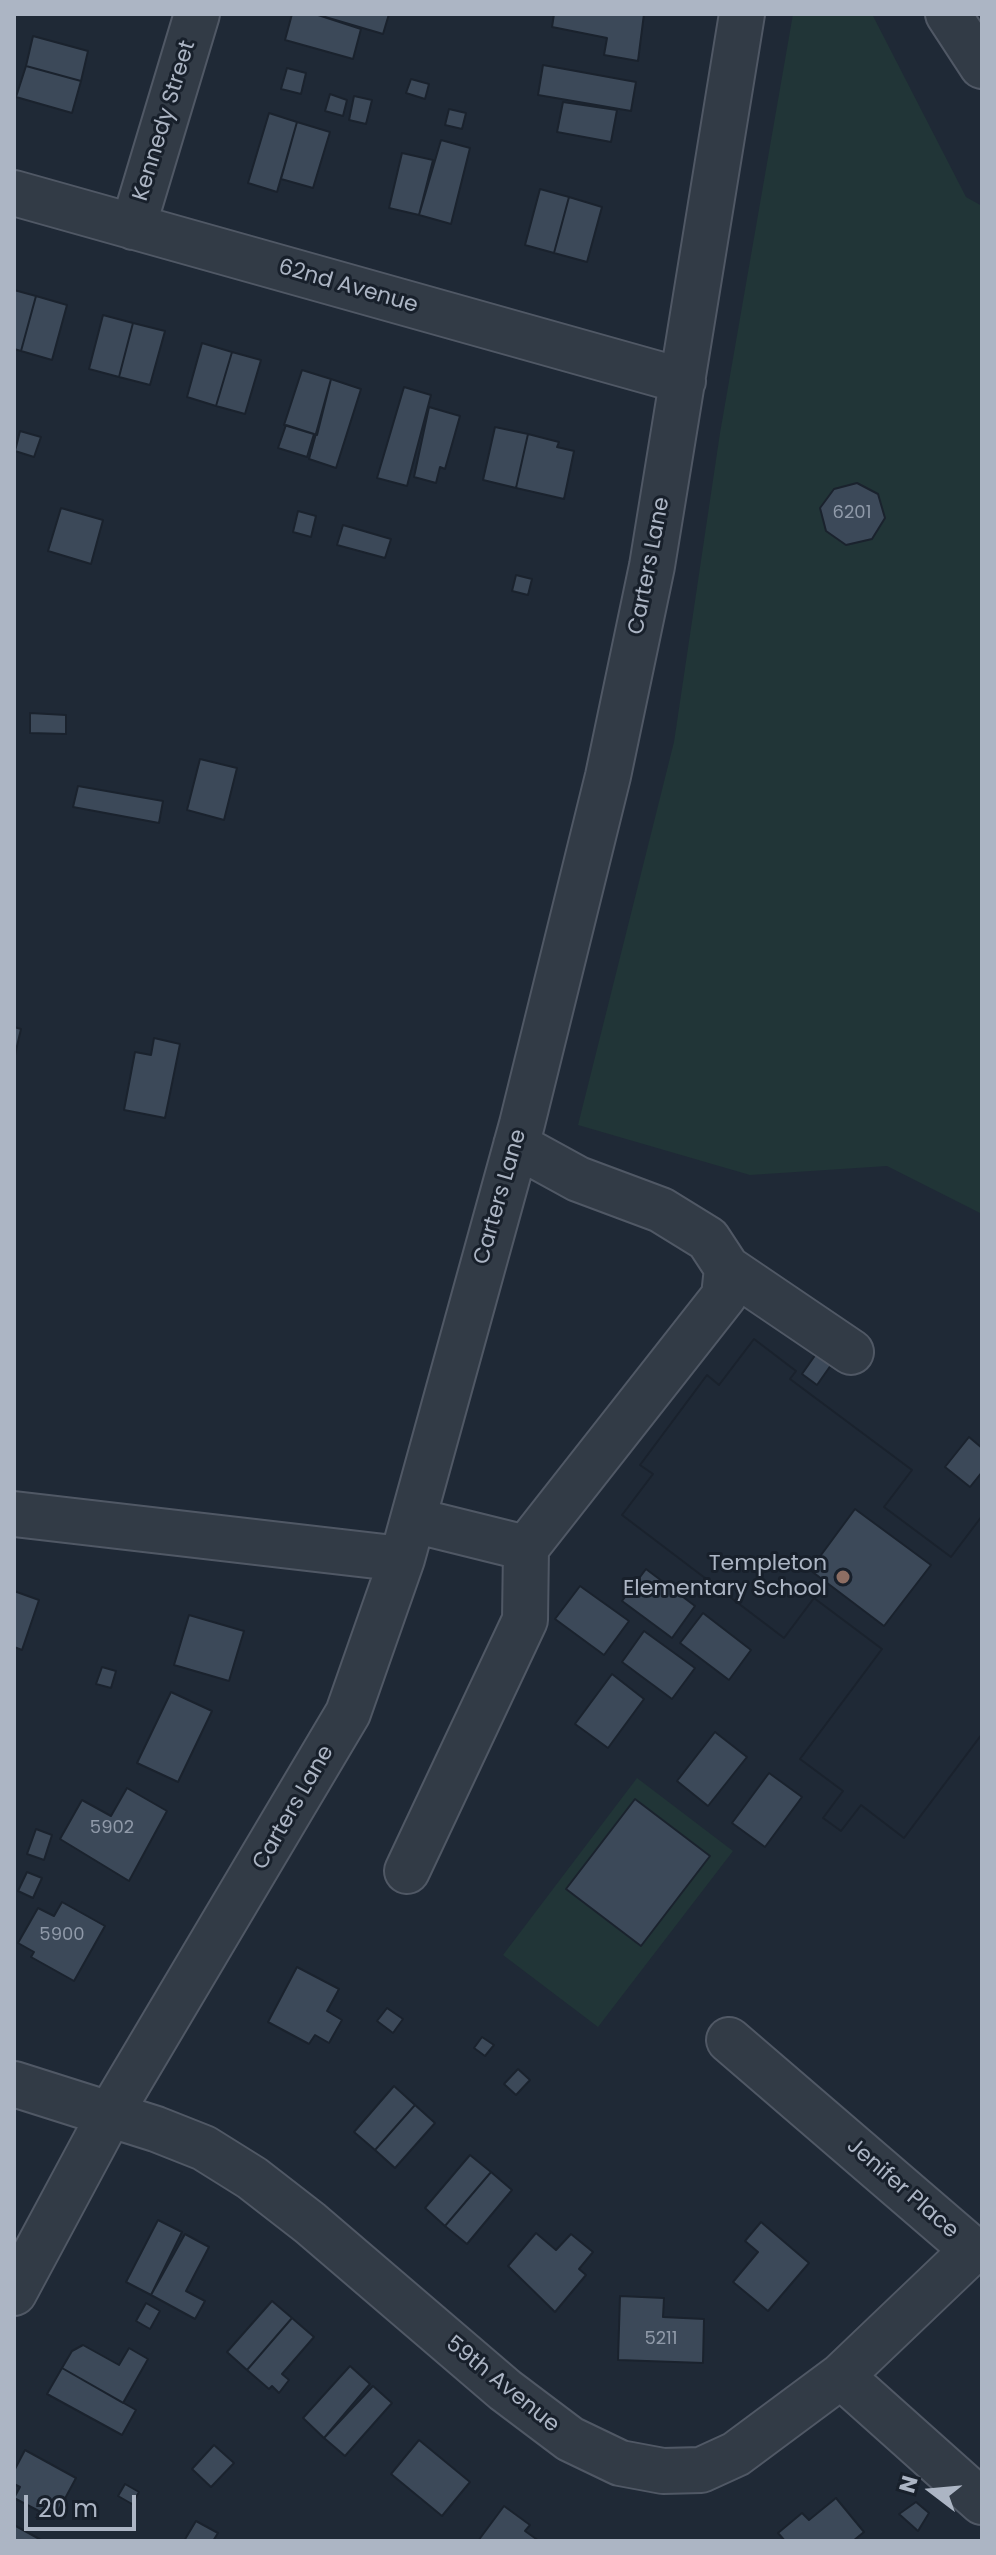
<!DOCTYPE html>
<style>
body{margin:0}
#map{position:relative;width:996px;height:2555px;overflow:hidden;background:#1f2936;font-family:Poppins,sans-serif}
canvas{display:block}
.frame{position:absolute;inset:0;border:16px solid #acb5c4;pointer-events:none}
.north{position:absolute;left:892px;top:2451px;width:80px;height:80px;-webkit-text-stroke:6px #18202b;paint-order:stroke;rotate:286deg;font-size:22px;font-weight:700;line-height:32px;text-align:center;color:#acb5c4}
.north::after{content:'';display:block;margin:auto;width:28px;height:36px;background:#acb5c4;clip-path:polygon(50% 0,100% 100%,50% 72%,0 100%)}
.scale{position:absolute;left:24px;top:2495px;width:112px;height:36px;box-sizing:border-box;border:4px solid #acb5c4;border-top:0;padding-left:10px;font-size:24px;line-height:28px;white-space:nowrap;color:#acb5c4;-webkit-text-stroke:6px #18202b;paint-order:stroke}
</style>
<div id="map">
<canvas width="996" height="2555"></canvas>
<div class="frame"></div>
<div class="north">N</div>
<div class="scale">20 m</div>
</div>
<script>
const g = document.querySelector('canvas').getContext('2d');
g.lineJoin = 'round';
function fill(path, color) { g.fillStyle = color; g.fill(path, 'evenodd'); }
const shape = rows => new Path2D(rows.map(r => 'M' + r).join(''));
function stroke(path, color, width, dash) { g.strokeStyle = color; g.lineWidth = width; g.lineCap = dash ? 'butt' : 'round'; g.setLineDash(dash || []); g.stroke(path); }
function write(font, color, halo, rows, align = 'center') {
  g.font = font + ' Poppins,sans-serif'; g.lineWidth = 6; g.setLineDash([]); g.textBaseline = 'middle'; g.strokeStyle = halo; g.fillStyle = color; for (const [text, x, y, turn = 0] of rows) {
    g.save(); g.translate(x, y); g.rotate((+turn || 0) * Math.PI / 180); g.textAlign = isNaN(turn) ? turn : align; if (halo) g.strokeText(text, 0, 0); g.fillText(text, 0, 0); g.restore();
  }
}
fill(shape([
 [793,14,872,14,966,197,982,206,982,1214,887,1166,750,1175,578,1125,674,742,720,433],
 [637,1778,733,1851,598,2027,503,1955]
]), '#213537');
const building = shape([
 [292,14,315,14,361,29,353,59,285,40,292,14],
 [315,14,389,14,383,34,315,14],
 [554,14,644,14,638,61,604,55,607,38,552,27,554,14],
 [33,36,88,51,81,81,26,66,33,36],
 [543,65,636,82,631,111,538,95,543,65],
 [26,66,81,81,72,113,16,97,26,66],
 [287,68,306,73,301,94,281,89,287,68],
 [411,79,429,84,425,99,406,93,411,79],
 [330,94,347,100,343,116,325,111,330,94],
 [354,96,372,100,366,124,349,120,354,96],
 [563,102,617,110,611,142,557,132,563,102],
 [449,109,466,113,462,129,445,125,449,109],
 [269,113,297,122,277,192,248,183,269,113],
 [297,122,330,132,313,188,281,179,297,122],
 [441,140,470,148,451,224,419,215,441,140],
 [402,153,433,160,419,215,389,208,402,153],
 [540,189,569,197,554,253,525,245,540,189],
 [569,197,602,207,587,262,554,253,569,197],
 [14,290,36,296,21,351,14,349,14,290],
 [36,296,67,305,52,360,21,351,36,296],
 [103,315,133,323,119,377,89,369,103,315],
 [133,323,165,331,150,385,119,377,133,323],
 [202,343,232,352,216,406,187,397,202,343],
 [232,352,261,360,245,414,216,406,232,352],
 [302,370,331,379,317,435,284,425,302,370],
 [331,379,361,389,336,468,309,459,331,379],
 [404,387,431,395,407,486,377,478,404,387],
 [429,407,460,416,445,469,440,467,436,483,414,477,429,407],
 [286,425,314,434,307,457,278,448,286,425],
 [495,427,528,434,516,488,483,480,495,427],
 [20,431,41,437,34,457,15,451,20,431],
 [528,434,559,442,557,447,574,451,564,499,516,488,528,434],
 [857,483,878,494,885,518,872,539,846,545,826,531,820,508,834,489,857,483],
 [61,508,103,520,91,564,48,551,61,508],
 [298,511,316,516,311,537,293,532,298,511],
 [343,525,391,539,385,558,337,545,343,525],
 [516,575,532,579,528,595,512,591,516,575],
 [30,713,66,715,66,734,30,733,30,713],
 [200,759,237,768,224,820,187,810,200,759],
 [78,786,163,801,159,823,73,807,78,786],
 [14,1027,21,1029,14,1059,14,1027],
 [154,1038,180,1044,165,1118,124,1110,135,1052,151,1055,154,1038],
 [754,1339,796,1371,790,1379,912,1470,884,1507,951,1557,982,1516,982,1734,904,1838,861,1805,841,1831,823,1818,843,1791,800,1759,882,1649,814,1598,784,1638,622,1515,653,1474,640,1465,707,1375,719,1385,754,1339],
 [855,1509,931,1565,884,1626,810,1570,855,1509],
 [754,1339,796,1371,790,1379,912,1470,884,1507,951,1557,982,1516,982,1734,904,1838,861,1805,841,1831,823,1818,843,1791,800,1759,882,1649,814,1598,784,1638,622,1515,653,1474,640,1465,707,1375,719,1385,754,1339],
 [816,1354,831,1365,817,1385,802,1374,816,1354],
 [969,1437,982,1448,982,1472,970,1487,945,1467,969,1437],
 [646,1569,695,1606,672,1638,622,1601,646,1569],
 [580,1586,629,1621,604,1655,555,1619,580,1586],
 [14,1591,39,1600,22,1650,14,1647,14,1591],
 [703,1613,751,1650,729,1680,680,1643,703,1613],
 [189,1615,244,1631,229,1681,174,1665,189,1615],
 [644,1631,695,1668,672,1699,622,1662,644,1631],
 [102,1667,116,1671,111,1688,96,1684,102,1667],
 [612,1674,644,1699,608,1748,575,1724,612,1674],
 [171,1692,212,1711,178,1782,137,1763,171,1692],
 [715,1732,747,1757,708,1806,677,1781,715,1732],
 [769,1773,802,1797,765,1847,732,1823,769,1773],
 [127,1788,167,1811,129,1881,60,1839,82,1800,111,1816,127,1788],
 [635,1799,710,1856,641,1946,566,1889,635,1799],
 [36,1829,52,1835,44,1860,27,1854,36,1829],
 [27,1872,42,1878,33,1898,18,1891,27,1872],
 [62,1902,105,1926,74,1981,31,1957,34,1952,18,1943,38,1908,54,1916,62,1902],
 [297,1967,339,1989,327,2011,342,2020,329,2043,315,2035,309,2044,268,2022,297,1967],
 [387,2008,403,2019,393,2033,377,2021,387,2008],
 [482,2037,494,2045,485,2056,474,2048,482,2037],
 [518,2069,530,2080,516,2095,504,2084,518,2069],
 [394,2086,415,2105,375,2150,354,2132,394,2086],
 [415,2105,435,2123,395,2168,375,2150,415,2105],
 [470,2155,491,2172,445,2226,425,2208,470,2155],
 [491,2172,512,2190,467,2244,445,2226,491,2172],
 [158,2220,182,2232,151,2295,126,2282,158,2220],
 [761,2222,809,2263,768,2311,733,2282,758,2252,745,2241,761,2222],
 [536,2233,556,2250,571,2234,593,2252,579,2269,586,2275,555,2312,508,2266,536,2233],
 [185,2234,209,2247,186,2291,205,2301,195,2319,151,2295,185,2234],
 [620,2296,664,2298,663,2317,704,2319,703,2363,618,2360,620,2296],
 [272,2301,292,2318,247,2370,227,2352,272,2301],
 [146,2303,160,2311,150,2329,136,2321,146,2303],
 [292,2318,314,2337,282,2374,289,2380,279,2393,272,2386,269,2389,247,2370,292,2318],
 [83,2345,119,2365,129,2348,148,2359,123,2403,62,2368,72,2351,83,2345],
 [350,2366,370,2384,324,2438,303,2418,350,2366],
 [62,2368,136,2410,122,2435,47,2394,62,2368],
 [373,2386,392,2403,345,2456,324,2438,373,2386],
 [419,2440,470,2482,442,2516,391,2474,419,2440],
 [214,2445,234,2463,211,2487,192,2469,214,2445],
 [25,2450,76,2478,54,2519,14,2498,20,2487,14,2484,14,2471,25,2450],
 [125,2484,139,2492,132,2504,118,2496,125,2484],
 [836,2498,864,2532,853,2541,785,2541,778,2533,802,2513,809,2520,836,2498],
 [916,2502,929,2513,918,2531,899,2514,916,2502],
 [504,2506,530,2525,525,2531,539,2541,478,2541,504,2506],
 [196,2521,218,2533,213,2541,184,2541,196,2521],
 [14,2525,43,2541,14,2541,14,2525]
]);
fill(building, '#3c4959');
stroke(building, '#1a222d', 2);
const minor = shape([
 [948,14,982,66],
 [14,193,683,381],
 [133,227,197,14],
 [727,1268,851,1352],
 [14,1514,402,1559],
 [413,1520,526,1548],
 [407,1871,525,1620,526,1548,724,1296,727,1268,708,1239,661,1210,578,1179,516,1145],
 [14,2084,156,2129,204,2148,252,2178,310,2223,505,2390,570,2439,620,2463,663,2471,701,2470,736,2454,841,2376,973,2250,729,2040],
 [14,2293,110,2114,348,1713,402,1559,522,1124,608,776,652,566,742,14],
 [841,2376,982,2502]
]);
stroke(minor, '#505865', 48);
stroke(minor, '#323b46', 44);
for (const [x, y, r, color] of [
 [843,1577,8,"#8d6e63"]
]) { const dot = new Path2D(); dot.arc(x, y, r, 0, 2 * Math.PI); g.fillStyle = color; g.fill(dot); stroke(dot, '#18202b', 3); }
write('18px', '#909aa9', null, [
 ["6201",852,513],
 ["5902",112,1828],
 ["5900",62,1935],
 ["5211",661,2339]
]);
write('22px', '#acb5c4', '#18202b', [
 ["Kennedy Street",165,121,-73],
 ["62nd Avenue",348,287,16],
 ["Carters Lane",650,566,-79],
 ["Carters Lane",501,1197,-74],
 ["Carters Lane",294,1808,-60],
 ["Jenifer Place",902,2189,41],
 ["59th Avenue",502,2385,39]
]);
write('22px', '#acb5c4', '#18202b', [
 ["Templeton",827,1564],
 ["Elementary School",827,1589]
], 'right');
</script>
